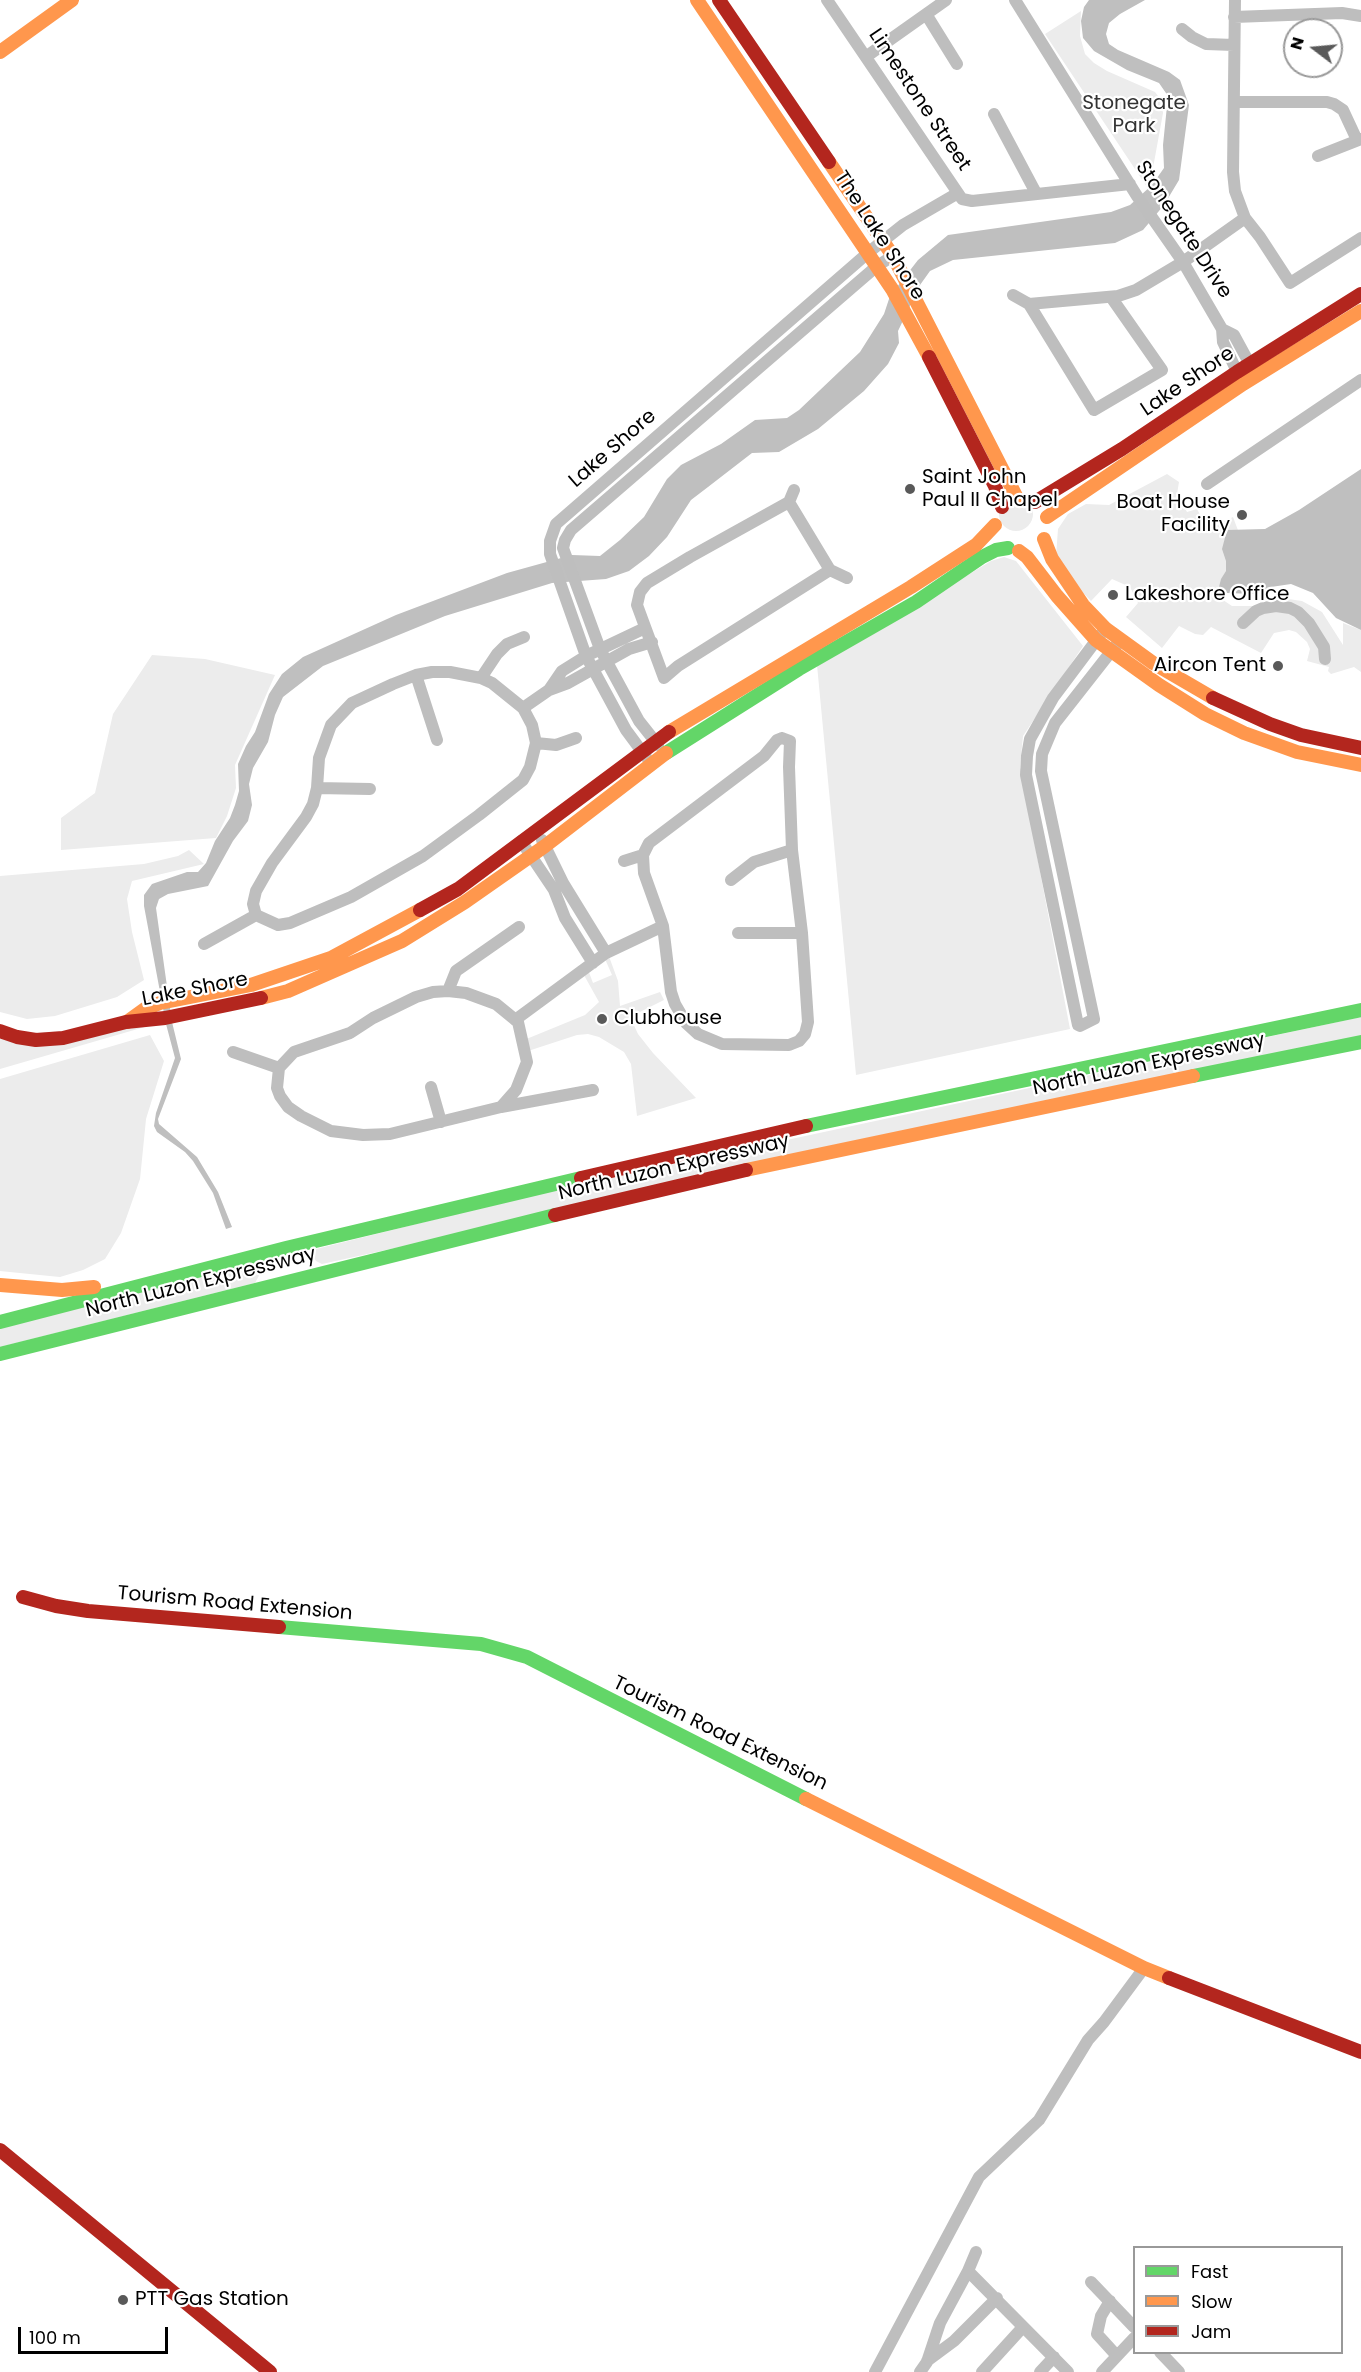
<!DOCTYPE html>
<style>
body{margin:0}
#map{position:relative;width:1361px;height:2372px;overflow:hidden;background:#fff;font-family:Poppins,sans-serif}
canvas{display:block}
.legend{position:absolute;left:1133px;top:2246px;width:210px;height:108px;box-sizing:border-box;background:#fff;border:2px solid #999;margin:0;padding:8px 10px;list-style:none;font-size:18px;color:#000}
.legend li{display:flex;align-items:center;gap:12px;height:30px}
.legend b{width:30px;border:2px solid #999}
.north{position:absolute;left:1283px;top:18px;width:60px;height:60px;box-sizing:border-box;background:#fff;border:2px solid #999;border-radius:50%;rotate:286deg;font-size:16px;font-weight:700;line-height:24px;text-align:center;color:#000}
.north::after{content:'';display:block;margin:auto;width:21px;height:27px;background:#595959;clip-path:polygon(50% 0,100% 100%,50% 72%,0 100%)}
.scale{position:absolute;left:18px;top:2327px;width:150px;height:27px;box-sizing:border-box;border:3px solid #000;border-top:0;padding-left:8px;font-size:18px;line-height:21px;white-space:nowrap;color:#000;-webkit-text-stroke:4px #fff;paint-order:stroke}
</style>
<div id="map">
<canvas width="1361" height="2372"></canvas>
<ul class="legend">
<li><b style="height:8px;background:#63d668"></b>Fast</li>
<li><b style="height:8px;background:#ff974d"></b>Slow</li>
<li><b style="height:8px;background:#b3261e"></b>Jam</li>
</ul>
<div class="north">N</div>
<div class="scale">100 m</div>
</div>
<script>
const g = document.querySelector('canvas').getContext('2d');
g.lineJoin = 'round';
function fill(path, color) { g.fillStyle = color; g.fill(path, 'evenodd'); }
const shape = rows => new Path2D(rows.map(r => 'M' + r).join(''));
function stroke(path, color, width, dash) { g.strokeStyle = color; g.lineWidth = width; g.lineCap = dash ? 'butt' : 'round'; g.setLineDash(dash || []); g.stroke(path); }
function write(font, color, halo, rows, align = 'center') {
  g.font = font + ' Poppins,sans-serif'; g.lineWidth = 4.5; g.setLineDash([]); g.textBaseline = 'middle'; g.strokeStyle = halo; g.fillStyle = color; for (const [text, x, y, turn = 0] of rows) {
    g.save(); g.translate(x, y); g.rotate((+turn || 0) * Math.PI / 180); g.textAlign = isNaN(turn) ? turn : align; if (halo) g.strokeText(text, 0, 0); g.fillText(text, 0, 0); g.restore();
  }
}
fill(shape([
 [1081,11,1080,36,1085,54,1094,63,1107,71,1155,92,1162,101,1163,113,1149,190,1045,34],
 [1167,474,1179,482,1177,494,1187,512,1197,509,1208,530,1233,517,1239,533,1227,581,1222,594,1223,600,1232,606,1257,606,1288,599,1302,601,1322,612,1343,645,1343,623,1361,630,1361,672,1354,667,1331,674,1328,671,1329,667,1307,661,1310,649,1307,642,1296,632,1289,630,1274,633,1261,653,1211,627,1203,635,1195,634,1179,626,1162,648,1126,617,1138,603,1130,587,1112,579,1091,601,1071,580,1056,556,1058,529,1068,514,1086,504,1109,505],
 '999 514a17 17 0 1 1 34 0a17 17 0 1 1-34 0Z',
 [1004,557,1016,561,1083,646,1023,736,1020,767,1070,1029,856,1075,817,665,991,561],
 [152,655,205,659,275,675,235,765,236,788,227,816,216,838,61,850,61,818,95,793,113,714],
 [189,850,204,864,132,881,127,899,132,932,144,980,117,997,55,1016,27,1019,0,1012,0,876,144,864,178,856],
 [607,951,618,981,620,1006,660,992,664,1000,630,1017,638,1034,653,1053,696,1098,637,1116,631,1064,624,1052,599,1037,588,1034,577,1035,528,1051,524,1040,585,1015,599,1002,580,968,587,967,593,983,612,975,605,959],
 [1361,1017,1361,1037,322,1264,316,1261,313,1256,316,1249,553,1190],
 [148,1026,0,1069,0,1035],
 [150,1035,164,1061,146,1119,140,1179,121,1233,105,1259,83,1270,60,1277,0,1271,0,1079],
 [255,1263,262,1270,255,1283,0,1347,0,1327]
]), '#ececec');
fill(shape([
 [1089,0,1145,0,1120,14,1109,23,1106,34,1109,44,1118,50,1169,72,1180,80,1189,105,1179,180,1164,205,1143,230,1115,243,953,260,930,271,920,285,898,331,899,343,888,364,864,391,818,429,779,452,752,453,708,487,691,500,667,537,649,556,629,571,606,579,552,583,445,616,323,666,283,697,275,715,268,742,253,768,249,784,252,805,248,821,233,841,208,886,168,894,159,899,156,908,172,1022,181,1059,158,1119,159,1124,197,1157,218,1192,232,1227,226,1229,213,1193,193,1161,185,1152,157,1132,154,1126,156,1113,175,1058,166,1024,144,906,144,895,152,884,187,872,198,872,206,863,215,841,230,818,235,805,239,791,238,764,246,746,255,732,269,694,282,674,303,657,396,615,507,573,572,555,600,556,620,540,644,517,667,479,681,465,721,444,755,420,787,418,799,410,860,352,884,314,890,296,918,260,948,235,1111,212,1130,205,1152,185,1164,168,1163,145,1168,96,1159,83,1127,70,1094,51,1083,38,1081,21,1084,7],
 [1361,469,1361,630,1336,618,1313,593,1291,584,1271,587,1255,594,1227,593,1219,587,1221,579,1226,571,1226,561,1222,549,1227,530,1265,529,1299,510]
]), '#bfbfbf');
stroke(shape([
 [827,0,962,199,972,201,1130,184],
 [1015,0,1137,196,1183,262,1222,329,1223,342,1240,378],
 [1235,0,1233,172,1235,191,1245,218,1260,237,1290,283,1361,238],
 [926,14,957,64],
 [1234,17,1342,13,1361,16],
 [1182,29,1192,37,1206,44,1234,45],
 [867,56,946,0],
 [1235,102,1327,102,1334,104,1343,110,1357,140],
 [994,114,1036,193],
 [1318,156,1361,139],
 [1013,295,1029,304,1118,296,1136,290,1183,262,1245,218],
 [1029,304,1094,410,1162,370,1111,297],
 [1222,329,1234,335,1253,370],
 [1207,484,1361,380],
 [789,502,830,570,678,666,664,678,637,605,640,592,647,583,690,557,789,502,794,490],
 [830,570,847,578],
 [1243,623,1256,611,1263,608,1276,606,1290,608,1298,612,1309,623,1324,647,1325,659],
 [1101,634,1053,698,1030,739,1027,756,1026,775,1078,1025,1080,1026,1094,1019,1041,771,1042,754,1055,723,1117,644],
 [432,672,450,672,481,678,492,683,523,708,532,725,536,743,530,767,523,780,479,815,423,856,351,897,290,923,278,925,256,915,253,904,256,891,272,863,306,817,313,804,317,788,319,758,331,725,352,703,393,684,416,675,432,672],
 [416,675,437,740],
 [481,678,497,654,507,644,524,637],
 [549,690,562,671,586,656,645,628],
 [523,708,549,690,568,683,629,649,652,642],
 [782,738,790,741,789,767,792,850,802,933,808,1022,805,1034,799,1041,789,1045,722,1044,698,1034,686,1023,675,1004,671,992,663,926,644,873,643,855,649,843,764,756,777,740,782,738],
 [536,743,556,745,576,738],
 [658,745,639,721,600,649,563,548,565,540,571,530,877,266,893,256],
 [646,757,626,730,586,656,550,554,550,541,556,524,869,252,903,225,958,193],
 [317,788,370,789],
 [542,840,563,883,606,953],
 [521,841,554,890,565,918,593,963],
 [624,861,643,855],
 [731,880,754,862,792,850],
 [738,933,802,933],
 [204,944,256,915],
 [448,991,466,993,496,1004,518,1022,527,1062,516,1090,501,1107,390,1134,363,1135,331,1131,301,1116,288,1107,280,1096,277,1088,279,1068,294,1052,350,1033,373,1018,416,997,433,992,448,991],
 [448,991,456,971,519,927],
 [515,1020,606,953,663,926],
 [233,1052,279,1068],
 [431,1087,441,1122],
 [501,1107,593,1090],
 [968,2271,1068,2372],
 [1091,2282,1134,2327],
 [1110,2301,1101,2316,1097,2334,1117,2356],
 [1160,2352,1179,2372],
 [927,2361,954,2341,997,2298],
 [875,2372,979,2177,1039,2120,1088,2040,1104,2022,1144,1968],
 [920,2372,927,2362,940,2323,968,2271,976,2252],
 [982,2372,1023,2327],
 [1040,2372,1054,2357],
 [1102,2372,1134,2338]
]), '#bebebe', 12);
stroke(shape([
 [666,753,799,669,916,602,982,557,996,550,1008,548],
 [1193,1076,1361,1042],
 [806,1126,1361,1010],
 [0,1322,286,1248,581,1178],
 [0,1354,555,1215],
 [279,1627,481,1644,527,1657,806,1799]
]), '#63d668', 14);
stroke(shape([
 [697,0,892,289,929,357],
 [0,52,72,0],
 [829,162,893,256,1017,498],
 [1047,517,1243,384,1361,311],
 [1044,539,1052,559,1083,605,1106,629,1153,663,1213,698],
 [1019,551,1027,557,1057,596,1096,640,1159,685,1205,714,1244,733,1297,752,1361,765],
 [669,732,911,587,976,545,995,525],
 [261,998,288,991,402,941,465,902,545,846,666,753],
 [127,1022,145,1009,160,1003,251,985,331,958,420,910],
 [746,1170,1193,1076],
 [0,1285,62,1290,94,1287],
 [806,1799,1144,1968,1169,1978]
]), '#ff974d', 14);
stroke(shape([
 [719,0,829,162],
 [929,357,995,486,1002,507],
 [1035,502,1122,449,1237,372,1361,294],
 [1213,698,1270,724,1301,735,1361,748],
 [420,910,458,889,669,732],
 [0,1031,17,1037,36,1040,63,1038,126,1022,165,1018,261,998],
 [581,1178,806,1126],
 [555,1215,746,1170],
 [23,1597,56,1606,88,1611,279,1627],
 [1169,1978,1361,2052],
 [0,2150,270,2372]
]), '#b3261e', 14);
for (const [x, y, r, color] of [
 [910,489,6,"#595959"],
 [1242,515,6,"#595959"],
 [1113,595,6,"#595959"],
 [1278,666,6,"#595959"],
 [602,1019,6,"#595959"],
 [123,2300,6,"#595959"]
]) { const dot = new Path2D(); dot.arc(x, y, r, 0, 2 * Math.PI); g.fillStyle = color; g.fill(dot); stroke(dot, '#fff', 2); }
write('20px', '#000', '#fff', [
 ["Limestone Street",919,100,56],
 ["Stonegate Drive",1183,230,57],
 ["The Lake Shore",879,236,57],
 ["Lake Shore",1188,382,-34],
 ["Lake Shore",613,449,-41],
 ["Lake Shore",195,990,-11],
 ["North Luzon Expressway",1149,1065,-12],
 ["North Luzon Expressway",674,1168,-13],
 ["North Luzon Expressway",201,1283,-14],
 ["Tourism Road Extension",235,1604,5],
 ["Tourism Road Extension",720,1734,26]
]);
write('20px', '#333', '#fff', [
 ["Stonegate",1134,104],
 ["Park",1134,127]
]);
write('20px', '#000', '#fff', [
 ["Saint John",922,478],
 ["Paul II Chapel",922,501],
 ["Boat House",1230,503,"right"],
 ["Facility",1230,526,"right"],
 ["Lakeshore Office",1125,595],
 ["Aircon Tent",1266,666,"right"],
 ["Clubhouse",614,1019],
 ["PTT Gas Station",135,2300]
], 'left');
</script>
